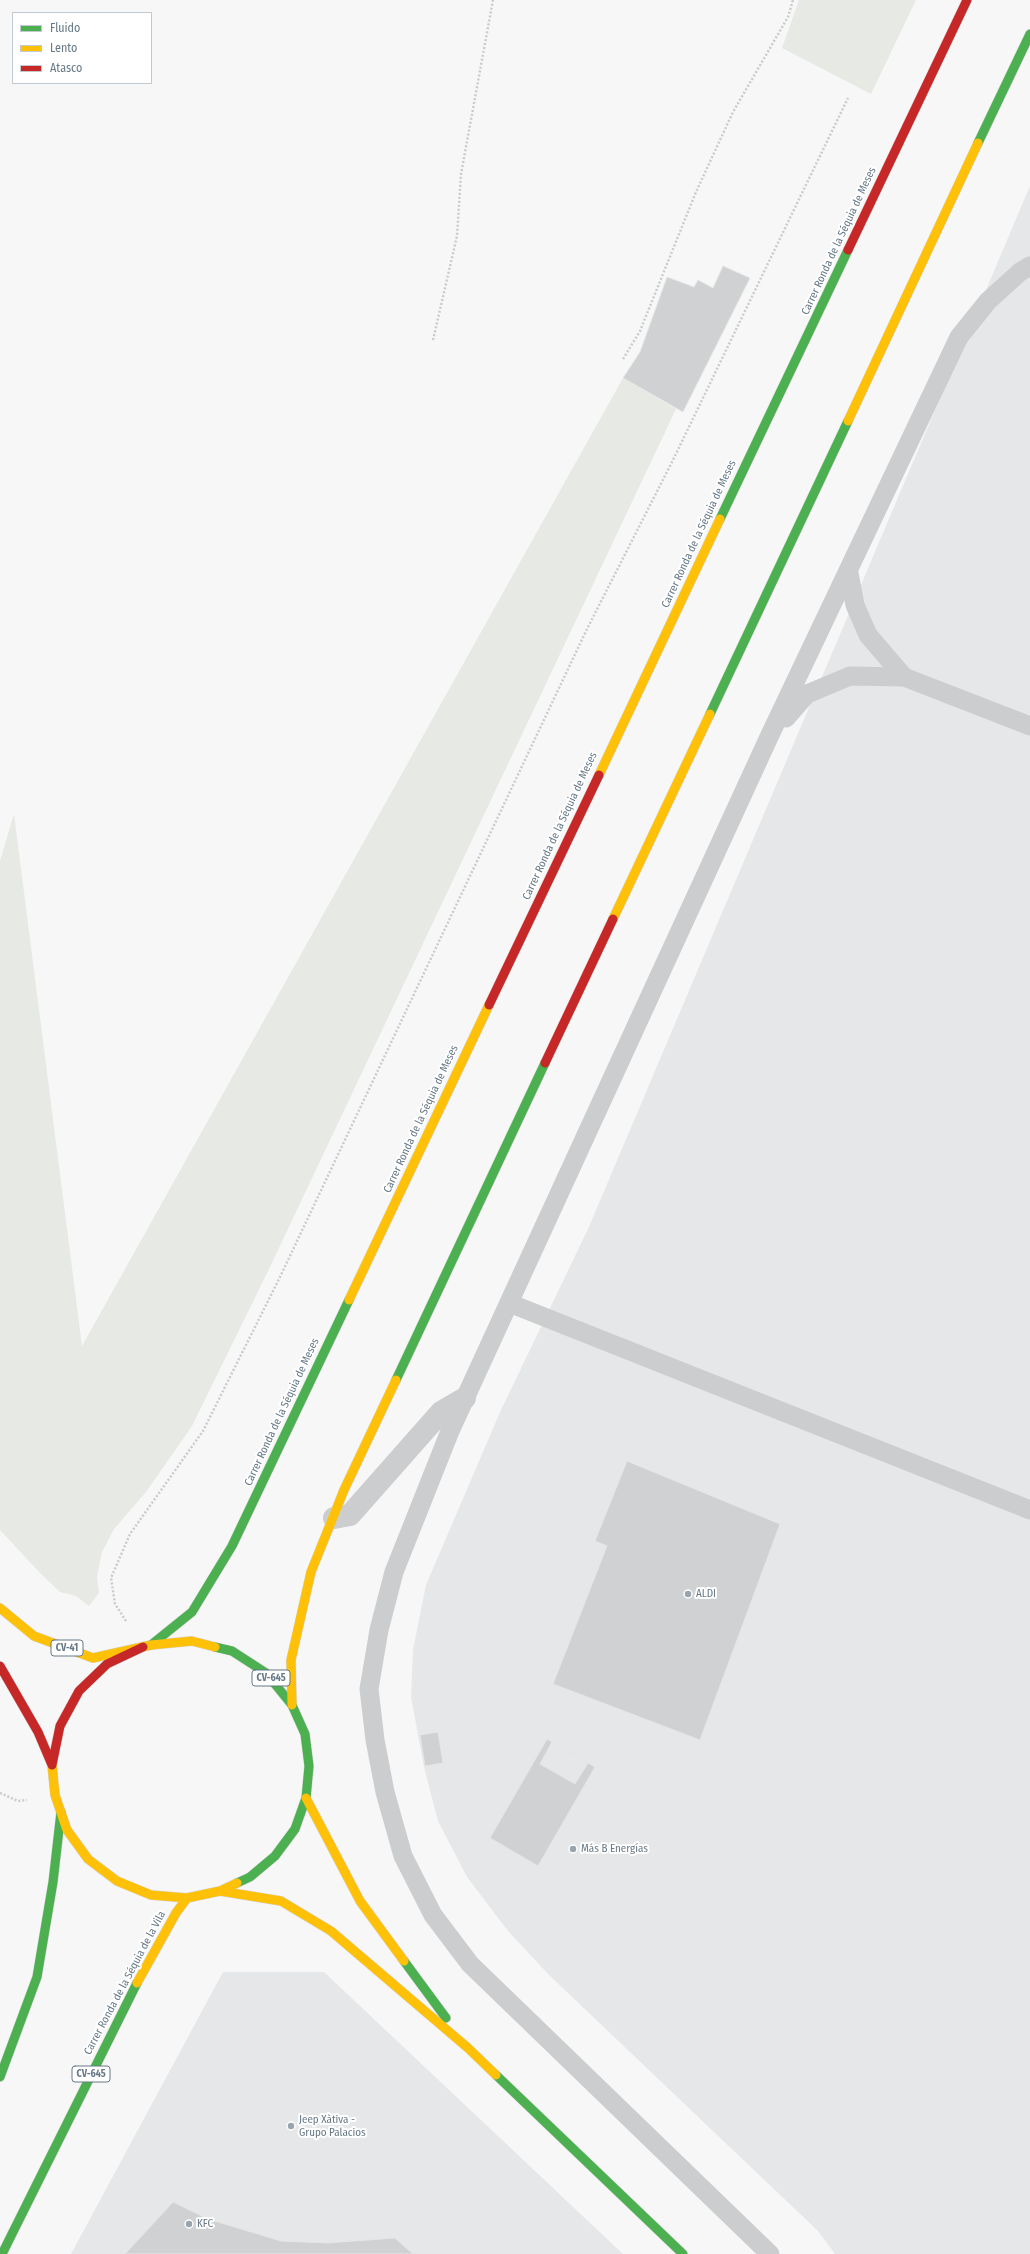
<!DOCTYPE html>
<meta charset="utf-8">
<style>
body{margin:0}
#map{position:relative;width:1030px;height:2254px;overflow:hidden;background:#f7f7f7;font-family:"Fira Sans Condensed",sans-serif}
canvas{display:block}
.legend{position:absolute;left:12px;top:12px;width:140px;height:72px;box-sizing:border-box;background:#fff;border:1px solid #c2c9cf;margin:0;padding:5px 7px;list-style:none;font-size:12px;color:#677987}
.legend li{display:flex;align-items:center;gap:8px;height:20px}
.legend b{width:20px;border:1px solid #c2c9cf}
</style>
<div id="map">
<canvas width="1030" height="2254"></canvas>
<ul class="legend">
<li><b style="height:5px;background:#4caf50"></b>Fluido</li>
<li><b style="height:5px;background:#ffc107"></b>Lento</li>
<li><b style="height:5px;background:#c62828"></b>Atasco</li>
</ul>
</div>
<script>
const g = document.querySelector('canvas').getContext('2d');
g.lineJoin = 'round';
function fill(path, color) { g.fillStyle = color; g.fill(path, 'evenodd'); }
const shape = rows => new Path2D(rows.map(r => 'M' + r).join(''));
function stroke(path, color, width, dash) { g.strokeStyle = color; g.lineWidth = width; g.lineCap = dash ? 'butt' : 'round'; g.setLineDash(dash || []); g.stroke(path); }
function write(font, color, halo, rows, align = 'center') {
  g.font = font + ' "Fira Sans Condensed",sans-serif'; g.lineWidth = 4; g.setLineDash([]); g.textBaseline = 'middle'; g.strokeStyle = halo; g.fillStyle = color; for (const [text, x, y, turn = 0] of rows) {
    g.save(); g.translate(x, y); g.rotate((+turn || 0) * Math.PI / 180); g.textAlign = isNaN(turn) ? turn : align; if (halo) g.strokeText(text, 0, 0); g.fillText(text, 0, 0); g.restore();
  }
}
fill(shape([
 [1030,186,1030,2254,835,2254,818,2231,549,1975,508,1931,467,1877,438,1821,424,1767,411,1697,413,1650,426,1585,501,1410,588,1229],
 [223,1972,324,1972,623,2254,71,2254]
]), '#e6e7e8');
fill(shape([
 [799,0,916,0,871,94,782,48],
 [623,378,676,409,269,1269,192,1426,146,1492,114,1529,102,1552,97,1576,99,1593,89,1606,76,1596,60,1592,41,1574,0,1530,0,861,14,814,82,1346]
]), '#e6e9e4');
const building = shape([
 [723,266,750,278,683,412,623,378,640,352,667,277,694,287,698,280,713,288,723,266],
 [627,1461,780,1524,700,1740,553,1684,607,1546,595,1541,627,1461],
 [438,1732,443,1763,425,1766,420,1735,438,1732],
 [547,1739,595,1767,538,1866,490,1838,547,1739],
 [552,1742,588,1763,575,1784,540,1764,552,1742],
 [173,2202,208,2219,281,2241,327,2243,395,2238,413,2254,125,2254,173,2202]
]);
fill(building, '#cfd1d2');
stroke(building, '#e6e6e6', 1);
const fast = shape([
 [978,143,1030,34],
 [720,519,848,250],
 [710,714,848,421],
 [396,1380,545,1063],
 [151,1645,192,1612,232,1546,349,1300],
 [215,1647,232,1651,266,1673,292,1705,305,1734,309,1766,306,1798,295,1829,275,1856,250,1877,237,1883],
 [404,1961,446,2018],
 [496,2075,683,2254],
 [0,2077,37,1977,53,1882,61,1812],
 [2,2254,137,1983]
]);
const slow = shape([
 [848,421,978,143],
 [599,775,720,519],
 [613,919,710,714],
 [349,1300,489,1005],
 [0,1608,34,1636,93,1658,151,1645,192,1641,215,1647],
 [292,1705,291,1660,311,1572,344,1490,396,1380],
 [52,1765,55,1795,67,1830,88,1859,117,1881,151,1895,187,1898,220,1891,237,1883],
 [306,1798,360,1901,404,1961],
 [220,1891,281,1901,331,1931,468,2048,496,2075],
 [137,1983,176,1913,187,1898]
]);
const jam = shape([
 [848,250,967,0],
 [489,1005,599,775],
 [545,1063,613,919],
 [0,1666,38,1732,52,1765],
 [52,1765,60,1726,79,1691,107,1664,143,1647]
]);
stroke(fast, '#d4d5d6', 10);
stroke(slow, '#d4d5d6', 10);
stroke(jam, '#d4d5d6', 10);
stroke(shape([
 [433,340,457,236,461,174,493,0],
 [623,359,640,331,696,192,733,112,788,17,793,0],
 [126,1621,115,1604,111,1578,130,1534,203,1431,280,1277,587,629,672,462,848,98],
 [0,1793,18,1801,27,1800]
]), '#cacccc', 2.5, [2, 2]);
stroke(shape([
 [904,677,1030,726],
 [786,718,807,694,850,676,904,677,868,635,855,605,849,573],
 [509,1303,1030,1510],
 [770,2254,470,1964,433,1915,403,1856,385,1792,375,1740,369,1689,379,1630,394,1572,450,1431,769,737,959,337,988,301,1020,272,1030,266]
]), '#cccdce', 19);
stroke(shape([
 [334,1518,350,1515,441,1412,465,1398]
]), '#cccdce', 22);
stroke(fast, '#4caf50', 9);
stroke(slow, '#ffc107', 9);
stroke(jam, '#c62828', 9);
for (const [x, y, r, color] of [
 [688,1594,4,"#99a5ae"],
 [573,1849,4,"#99a5ae"],
 [291,2126,4,"#99a5ae"],
 [189,2224,4,"#99a5ae"]
]) { const dot = new Path2D(); dot.arc(x, y, r, 0, 2 * Math.PI); g.fillStyle = color; g.fill(dot); stroke(dot, '#fff', 1.5); }
for (const [x, y, w] of [
 [67,1648,32],
 [271,1678,38],
 [91,2074,38]
]) { const box = new Path2D(); box.roundRect(x - w / 2, y - 8, w, 16, 3); g.fillStyle = '#fff'; g.fill(box); stroke(box, '#677987', 1); }
write('bold 10px', '#677987', null, [
 ["CV-41",67,1648],
 ["CV-645",271,1678],
 ["CV-645",91,2074]
]);
write('11px', '#677987', '#fff', [
 ["Carrer Ronda de la Séquia de Meses",839,241,-65],
 ["Carrer Ronda de la Séquia de Meses",699,534,-65],
 ["Carrer Ronda de la Séquia de Meses",560,826,-65],
 ["Carrer Ronda de la Séquia de Meses",421,1119,-65],
 ["Carrer Ronda de la Séquia de Meses",282,1412,-65],
 ["Carrer Ronda de la Séquia de la Vila",125,1983,-62]
]);
write('11px', '#677987', '#fff', [
 ["ALDI",696,1594],
 ["Más B Energías",581,1849],
 ["Jeep Xàtiva -",299,2120],
 ["Grupo Palacios",299,2133],
 ["KFC",197,2224]
], 'left');
</script>
